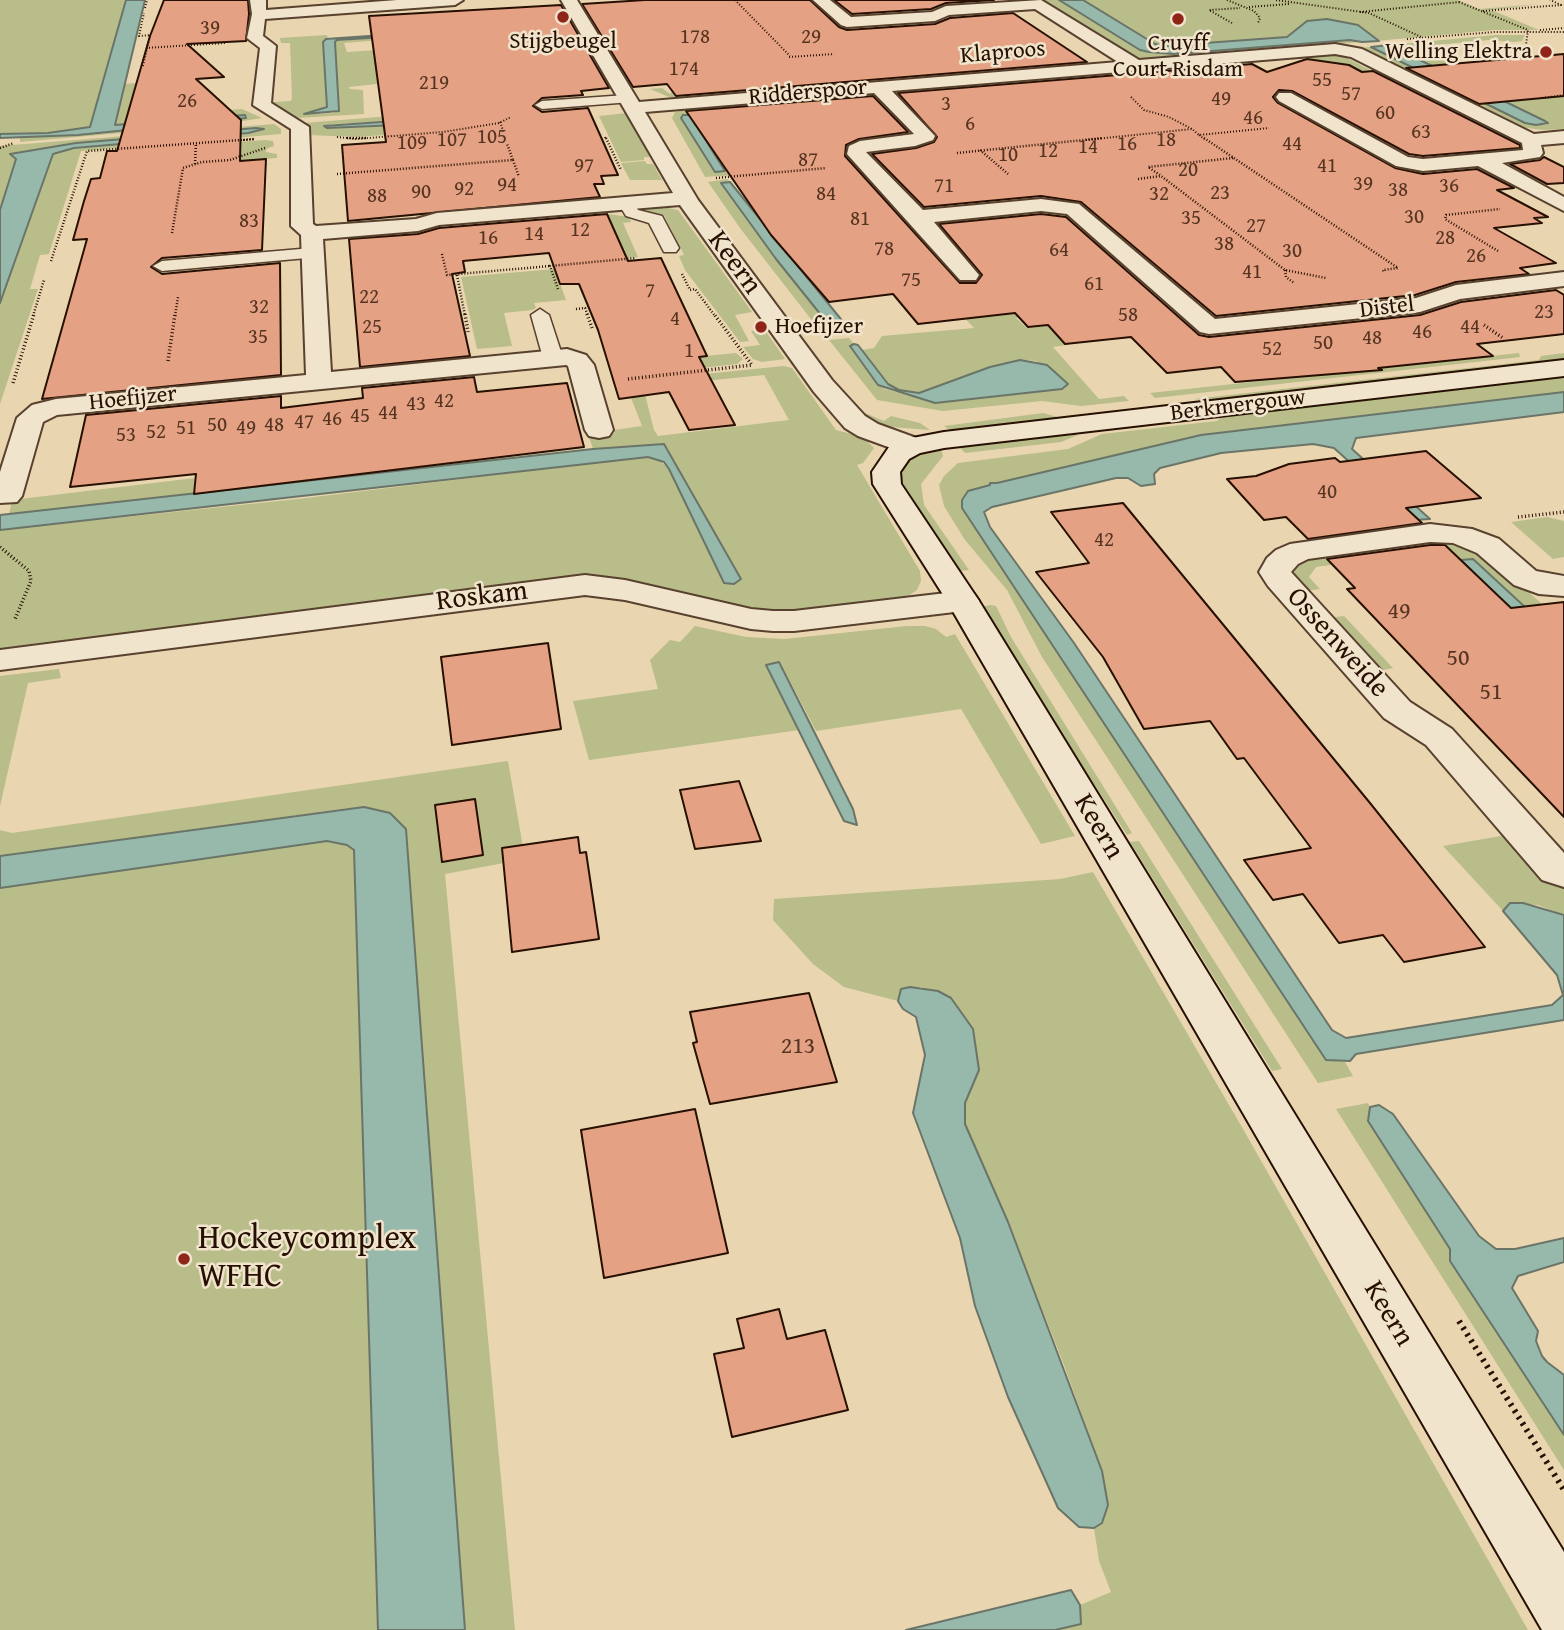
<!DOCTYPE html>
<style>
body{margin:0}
canvas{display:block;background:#e9d5b0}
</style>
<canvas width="1564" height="1630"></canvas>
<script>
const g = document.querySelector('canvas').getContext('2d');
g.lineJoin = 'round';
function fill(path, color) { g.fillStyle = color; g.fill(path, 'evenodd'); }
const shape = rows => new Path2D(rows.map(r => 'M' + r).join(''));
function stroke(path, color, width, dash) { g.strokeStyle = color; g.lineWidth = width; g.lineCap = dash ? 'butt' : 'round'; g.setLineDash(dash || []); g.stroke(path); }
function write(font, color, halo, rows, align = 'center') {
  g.font = font + ' "Gentium Book Plus",serif'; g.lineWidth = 5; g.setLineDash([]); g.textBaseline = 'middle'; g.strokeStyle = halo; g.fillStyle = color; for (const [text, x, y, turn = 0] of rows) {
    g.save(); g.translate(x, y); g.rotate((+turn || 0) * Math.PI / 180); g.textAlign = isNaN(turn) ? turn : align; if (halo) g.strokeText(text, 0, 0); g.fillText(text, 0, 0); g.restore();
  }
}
fill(shape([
 [0,0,126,0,90,127,48,133,0,134],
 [733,0,797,89,674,99,650,89,662,88,670,94],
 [1041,0,1059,0,1140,50,1174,54,1201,52,1209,55,1151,59,1132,57],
 [1081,0,1458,0,1479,9,1540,4,1485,11,1494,11,1539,30,1494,30,1376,41,1356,31,1161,47],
 [473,31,395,82,349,87,350,89,363,90,364,114,297,118,274,104,274,102,291,101,292,98,290,43,281,43,280,38,327,35,328,39,323,42,327,106,305,114,312,114,335,113,336,41],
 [406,38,409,48,347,52,344,43],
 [1496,35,1525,35,1522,41,1513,42,1489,40,1435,45,1433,52,1520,100,1564,96,1564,129,1543,130,1513,126,1357,48,1371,47,1530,125,1547,125,1545,121,1389,45],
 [1350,40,1362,42,1215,54,1209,51],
 [1330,54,1343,56,1513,144,1518,151,1419,161,1405,156,1427,159,1508,148,1348,65,1304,58,1242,61],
 [137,83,129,117,242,109,262,118,224,124,20,142,20,137,110,132,245,118,244,115,114,125,124,84],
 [691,109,690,115,715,172,725,171,732,175,705,177,672,118,675,112],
 [627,113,650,157,644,157,644,160,621,162,599,116],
 [403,115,396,121,332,124,325,127,398,125,438,131,357,137,309,135,309,126,304,123],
 [274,124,281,129,281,134,81,151,49,254,40,255,30,289,38,289,0,404,0,303,53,154,74,148,248,133,264,129,76,143,12,156,16,158,0,210,0,146],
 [266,140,273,141,274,146,266,149,266,152,277,154,277,158,250,160,249,164,273,164,246,166,193,145],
 [645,161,647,164,653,164,662,180,630,180,621,163],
 [727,179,730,182,721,183,776,259,829,325,836,324,841,330,821,332,740,228,708,182],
 [653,205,678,210,752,312,735,315,749,341,740,342,685,270,679,256,684,255,664,215,645,211,643,206],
 [608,214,629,217,631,222,623,223,638,257,626,258],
 [555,269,566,300,534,303,536,308,532,310,504,313,512,346,477,349,461,277],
 [954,307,1039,315,1016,318,1027,328,1049,326,1067,345,1053,347,1099,399,1124,396,1129,401,1081,406,1042,401,943,411,877,400,829,340,849,338,854,344,850,346,874,380,885,389,936,403,1062,389,1036,361,1020,360,990,367,919,393,899,390,888,384,862,350,874,348,882,336,974,328],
 [764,329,785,359,762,362,753,359,743,347,760,345,751,331],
 [736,353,743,359,737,364,692,369,623,364],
 [1519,353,1520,357,1155,398,1150,393],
 [1564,353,1564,361,1212,401,1194,399,1539,360,1541,356],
 [784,366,792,368,836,430,863,437,874,448,863,463,857,465,920,571,921,581,917,590,905,598,808,609,751,609,628,580,587,576,559,577,0,649,0,530,298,499,641,457,657,459,669,468,723,583,734,584,741,579,664,444,593,449,589,437,615,433,614,430,642,426,625,382],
 [764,375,789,420,658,436,654,430,643,387],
 [1564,377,1564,392,1192,437,968,491,962,508,1326,1060,1345,1062,1353,1076,1318,1083,1042,657,1007,590,965,540,944,506,939,485,944,476,958,463,1068,449,1102,434,1217,421,1222,416],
 [858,410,884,421,891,416,920,423,930,430,891,427,869,419],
 [1043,413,1061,418,951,431,944,426],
 [1073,433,1078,435,1061,442,965,453,959,447],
 [936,449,941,449,943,456,921,484,924,505,969,570,959,571,901,480,904,464,921,453],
 [195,478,193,494,9,514,12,500],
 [1547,517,1564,521,1564,557,1553,559,1511,522],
 [1437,541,1453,541,1486,555,1542,604,1525,607,1473,559,1460,561,1444,549,1316,567,1309,577,1320,589,1305,591,1293,573,1296,566,1310,557],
 [990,605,996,606,1011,637,1132,833,1127,835,980,607],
 [1344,616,1393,668,1378,671,1329,618],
 [695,626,746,637,785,639,907,626,925,626,936,629,946,637,955,634,1075,836,1041,844,961,709,816,731,780,662,766,665,799,730,589,760,573,701,658,689,650,660,670,640,680,642],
 [59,669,61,678,28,683,0,806,0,676],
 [508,761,525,859,445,874,515,1630,465,1630,406,829,349,808,0,856,0,830,12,833],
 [1507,835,1517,847,1515,852,1540,878,1564,887,1564,915,1538,905,1510,903,1503,911,1443,846],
 [327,841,347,845,354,850,356,875,378,1630,0,1630,0,888],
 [1139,841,1282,1069,1272,1071,1130,842],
 [1093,872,1239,1122,1528,1630,1055,1630,1081,1624,1080,1605,1111,1592,1099,1561,1094,1528,1102,1523,1108,1505,1102,1471,1064,1365,1008,1222,965,1124,965,1103,979,1070,922,987,901,989,898,1001,844,987,813,964,773,920,774,899,1060,879],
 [1368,1103,1370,1107,1368,1121,1450,1249,1451,1261,1564,1435,1564,1470,1336,1109]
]), '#b8bd8a');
const water = shape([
 [126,0,145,0,115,125,245,115,246,118,78,135,0,138,0,134,48,133,90,127,126,0],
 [1059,0,1083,0,1155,44,1164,46,1287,37,1307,21,1327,19,1358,25,1379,41,1362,42,1350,40,1174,54,1149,52,1140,50,1059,0],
 [469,29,398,125,327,128,324,126,396,121,464,32,337,40,335,42,339,111,304,114,327,107,323,42,326,39,469,29],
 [1389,45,1545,121,1548,123,1536,125,1525,123,1371,47,1389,45],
 [683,115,690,115,725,171,715,172,681,118,683,115],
 [256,128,264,129,248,133,74,148,53,154,0,303,0,210,16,159,10,154,76,143,256,128],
 [730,182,844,323,829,325,776,259,721,183,730,182],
 [854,344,858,345,888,384,899,390,919,393,990,367,1020,360,1047,365,1068,384,1062,389,935,403,878,385,850,346,854,344],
 [1564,392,1564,412,1356,438,1352,449,1430,519,1414,520,1334,448,1313,444,1221,453,1160,468,1154,474,1155,484,1141,486,1128,478,1116,478,992,507,984,512,990,527,1074,643,1332,1030,1346,1038,1552,1005,1563,995,1557,975,1503,911,1510,903,1523,903,1564,915,1564,1020,1356,1054,1350,1061,1326,1060,962,508,962,500,968,491,990,485,990,483,997,483,1201,435,1564,392],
 [664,444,741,579,734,584,724,583,669,469,664,462,648,457,0,530,0,515,593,449,664,444],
 [1473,559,1564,643,1564,662,1461,560,1473,559],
 [779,662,853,809,857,825,844,821,766,665,779,662],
 [364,807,390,813,406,829,465,1630,378,1630,354,850,347,845,327,841,0,888,0,856,364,807],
 [910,987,938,991,951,998,973,1029,979,1070,965,1103,965,1124,1008,1222,1102,1471,1108,1505,1102,1523,1094,1528,1079,1527,1058,1508,1008,1397,975,1306,960,1238,913,1113,925,1055,916,1017,903,1009,898,1001,901,989,910,987],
 [1379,1105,1393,1114,1479,1236,1496,1249,1515,1249,1564,1238,1564,1262,1518,1276,1512,1288,1538,1331,1536,1341,1542,1356,1547,1362,1564,1375,1564,1435,1450,1261,1450,1249,1368,1121,1370,1107,1379,1105],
 [1071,1590,1080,1605,1081,1624,1055,1630,906,1630,1071,1590]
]);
fill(water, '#97b9ac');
stroke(water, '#6a7568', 2);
const building = shape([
 [164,0,248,0,249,14,246,41,187,44,224,77,196,79,241,120,240,161,266,159,262,250,162,258,151,267,162,274,280,263,281,375,42,399,87,239,73,240,84,201,91,179,100,178,107,151,117,151,150,36,164,0],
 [645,0,810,0,839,27,847,30,935,24,950,18,1013,13,1087,62,676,96,667,84,633,87,582,4,645,0],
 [834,0,994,0,946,3,931,9,852,14,834,0],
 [561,5,609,88,581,91,583,95,542,98,533,106,542,112,588,108,618,175,601,176,604,184,594,184,600,197,348,221,342,145,386,142,369,16,561,5],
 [1564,54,1564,96,1479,104,1406,68,1564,54],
 [1307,59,1349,65,1362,72,1373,71,1520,145,1520,148,1423,156,1409,154,1292,91,1279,90,1273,97,1278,103,1395,168,1423,174,1477,169,1514,188,1497,190,1548,217,1534,218,1542,223,1494,228,1556,263,1520,268,1529,274,1456,282,1415,295,1216,316,1081,202,1041,196,924,207,872,154,916,148,934,142,937,137,898,93,1252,64,1267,72,1307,59],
 [873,96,908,132,859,139,846,145,845,156,960,283,976,283,982,275,939,224,1041,214,1066,217,1199,335,1209,337,1420,315,1461,302,1556,290,1564,295,1564,334,1477,344,1493,356,1378,368,1382,370,1235,382,1221,367,1167,373,1131,337,1065,344,1048,325,1028,327,1015,313,918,324,893,294,829,302,771,235,686,111,873,96],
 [1544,157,1564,167,1564,183,1547,184,1510,164,1540,160,1544,157],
 [607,214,628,261,661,258,707,356,699,357,735,425,689,430,669,392,619,399,598,330,579,284,560,284,549,253,463,261,465,272,452,274,470,356,360,367,349,239,418,234,439,228,607,214],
 [474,377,477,392,567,383,584,447,194,494,196,474,70,487,86,415,281,396,281,408,363,398,362,388,474,377],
 [1426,451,1481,498,1406,508,1422,523,1308,539,1286,517,1264,520,1227,479,1256,476,1289,464,1335,458,1340,462,1426,451],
 [1123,503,1370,803,1485,947,1404,962,1383,935,1339,943,1303,894,1273,900,1244,860,1311,848,1244,758,1237,759,1210,721,1144,729,1103,657,1036,572,1089,563,1051,512,1123,503],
 [1430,545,1445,545,1511,608,1564,602,1564,817,1347,589,1355,588,1327,559,1430,545],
 [548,643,561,729,452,745,441,657,548,643],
 [739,781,761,841,695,849,680,790,739,781],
 [475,799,483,855,442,862,435,805,475,799],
 [578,837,580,853,586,852,599,939,512,952,502,848,578,837],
 [809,993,837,1082,710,1104,693,1043,697,1042,690,1012,809,993],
 [695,1109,728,1253,604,1278,581,1130,695,1109],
 [779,1309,787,1339,825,1330,848,1410,732,1437,714,1354,744,1348,737,1319,779,1309]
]);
fill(building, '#e4a184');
stroke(building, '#271002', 2);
const lane = shape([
 [626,95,631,96,631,102,542,109,535,105,542,101,626,95],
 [626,198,632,200,638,210,662,216,679,248,676,252,664,252,649,223,626,216,618,203,626,198],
 [312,248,318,249,321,253,318,257,162,271,153,266,162,261,312,248],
 [540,309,549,315,563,358,560,362,546,362,543,358,531,315,540,309]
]);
const street = shape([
 [250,0,266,0,266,10,397,0,463,0,455,5,265,19,263,36,276,46,271,103,309,127,313,224,316,226,416,219,437,213,673,193,561,0,577,0,639,102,1118,62,1035,9,949,15,935,21,847,27,841,25,813,0,830,0,851,17,932,12,946,6,1041,0,1139,60,1335,44,1362,49,1534,134,1564,131,1564,143,1541,145,1543,153,1540,157,1502,163,1564,197,1564,211,1478,166,1423,171,1396,166,1279,101,1276,97,1279,93,1291,93,1408,157,1423,159,1523,150,1522,143,1351,57,1335,54,892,91,935,136,933,140,915,146,866,152,923,210,1041,199,1079,204,1215,319,1416,298,1456,285,1564,272,1564,286,1460,299,1420,312,1209,334,1200,332,1067,214,1041,211,934,222,979,275,976,280,960,280,847,154,849,146,860,141,914,134,874,93,645,112,698,200,832,380,865,416,878,424,922,440,926,446,922,452,912,454,902,452,858,436,845,428,814,392,680,205,439,225,418,231,323,239,331,372,567,349,586,355,594,365,613,430,609,436,599,438,589,436,585,430,568,366,566,365,57,415,43,422,22,496,17,502,0,503,0,472,17,418,32,405,56,399,306,375,301,235,291,226,291,129,253,105,260,48,247,38,252,14,250,0],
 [1430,524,1472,529,1499,539,1536,571,1564,576,1564,596,1539,594,1514,585,1477,553,1453,543,1430,542,1308,559,1298,564,1291,572,1410,702,1452,729,1564,853,1564,887,1542,880,1426,745,1384,718,1268,586,1259,572,1267,558,1276,550,1290,544,1430,524],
 [585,575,625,580,751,609,773,611,794,611,963,591,974,594,979,601,974,608,963,611,794,631,773,631,751,629,625,600,585,595,0,670,0,650,585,575]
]);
const secondary = shape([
 [1564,360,1564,376,944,448,920,453,909,459,900,472,901,484,979,601,1564,1552,1564,1630,1542,1630,947,601,873,484,872,472,889,447,902,440,944,432,1564,360]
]);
stroke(lane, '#58412e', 3);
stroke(street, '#58412e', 4);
stroke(secondary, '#271002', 4);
stroke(shape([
 [735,0,790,56],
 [1227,0,1254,11,1260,18,1258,23],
 [1276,0,1369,13,1421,37],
 [1459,2,1528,30,1526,45],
 [1249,7,1289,4],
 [145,8,147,0],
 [1483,11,1561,5,1550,0],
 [1360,12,1460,2],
 [1232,23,1209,10,1240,8],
 [1540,30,1564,28],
 [1407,39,1494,32,1564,32],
 [146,48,225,43],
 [789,57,834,54],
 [143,66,150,35,139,36,144,13],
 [1131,97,1144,110,1169,117,1192,129],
 [1542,98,1564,95],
 [500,122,504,133],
 [1199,135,1206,140],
 [337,137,356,139,443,132,499,123,511,117],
 [605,137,606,140],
 [243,140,255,139],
 [1086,140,1192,129,1199,135,1269,128]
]), '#271002', 2, [1, 2]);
stroke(shape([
 [347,138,367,138],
 [606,138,621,170],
 [1204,138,1398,268,1383,270,1384,273],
 [0,148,14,143],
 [980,150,1008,174],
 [957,153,1103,138],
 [513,160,519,177],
 [195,164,196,143],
 [337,174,513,160,507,144],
 [1160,175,1148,167,1233,158],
 [716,178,826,168],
 [1138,179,1161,176,1285,270,1326,278],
 [172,233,183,168,202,162,230,160,265,148],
 [1498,251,1445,219,1446,215,1500,209],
 [442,254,447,275,550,266],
 [51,261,87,151,255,139],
 [1285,270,1286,277,1294,283],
 [682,274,690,290,695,289,715,316],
 [457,275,465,316],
 [558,289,550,266,636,258],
 [576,309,585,308,588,316],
 [33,316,44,280],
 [175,316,178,297]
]), '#271002', 2.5, [1, 2]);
stroke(shape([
 [465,314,468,332],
 [587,314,592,328],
 [1484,325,1503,338],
 [168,361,175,314],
 [628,379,752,365,714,314],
 [13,383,34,314],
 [1518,517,1564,512],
 [0,547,29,571,31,581,15,619]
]), '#271002', 3.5, [1, 2.5]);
stroke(shape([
 [1459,1321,1564,1490]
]), '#271002', 6, [2.5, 5]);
fill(lane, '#f1e4cc');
fill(street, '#f1e4cc');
fill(secondary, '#f1e4cc');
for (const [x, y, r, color] of [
 [563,17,7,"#8f2418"],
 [1178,19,7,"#8f2418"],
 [1546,52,7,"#8f2418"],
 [761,327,7,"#8f2418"],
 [184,1259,7,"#8f2418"]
]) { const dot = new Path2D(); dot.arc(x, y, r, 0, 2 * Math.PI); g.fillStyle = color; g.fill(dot); stroke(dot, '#f1e4cc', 2.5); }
write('21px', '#563422', null, [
 ["39",210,29],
 ["178",695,38],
 ["29",811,38],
 ["174",684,70],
 ["55",1322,81],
 ["219",434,84],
 ["57",1351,95],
 ["49",1221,100],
 ["26",187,102],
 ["3",946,105],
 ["60",1385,114],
 ["46",1253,119],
 ["6",970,125],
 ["63",1421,133],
 ["105",492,138],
 ["107",452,141],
 ["18",1166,141],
 ["109",412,144],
 ["16",1127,145],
 ["44",1292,145],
 ["14",1088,148],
 ["12",1048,152],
 ["10",1008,156],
 ["87",808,161],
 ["97",584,167],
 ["41",1327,167],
 ["20",1188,171],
 ["39",1363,185],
 ["94",507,186],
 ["71",944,187],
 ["36",1449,187],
 ["92",464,190],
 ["38",1398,191],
 ["90",421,193],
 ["23",1220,194],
 ["84",826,195],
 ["32",1159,195],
 ["88",377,197],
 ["30",1414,218],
 ["35",1191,219],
 ["81",860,220],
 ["83",249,222],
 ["27",1256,227],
 ["12",580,231],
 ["14",534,235],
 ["16",488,239],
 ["28",1445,239],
 ["38",1224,245],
 ["78",884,250],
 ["64",1059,251],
 ["30",1292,252],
 ["26",1476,257],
 ["41",1252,273],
 ["75",911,281],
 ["61",1094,285],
 ["7",650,292],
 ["22",369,298],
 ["32",259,308],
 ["23",1544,313],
 ["58",1128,316],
 ["4",675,320],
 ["25",372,328],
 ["44",1470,328],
 ["46",1422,333],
 ["35",258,338],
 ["48",1372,339],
 ["50",1323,344],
 ["52",1272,350],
 ["1",689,352],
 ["42",444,402],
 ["43",416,405],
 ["44",388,414],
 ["45",360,417],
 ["46",332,420],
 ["47",304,423],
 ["50",217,426],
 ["48",274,426],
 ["51",186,429],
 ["49",246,429],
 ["52",156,433],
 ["53",126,436],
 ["40",1327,493],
 ["42",1104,541]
]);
write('23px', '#271002', '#f1e4cc', [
 ["Stijgbeugel",563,42],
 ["Cruyff",1178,44],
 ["Court Risdam",1178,70],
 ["Welling Elektra",1532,52,"right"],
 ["Hoefijzer",775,327,"left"]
]);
write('23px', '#271002', '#f1e4cc', [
 ["Klaproos",1003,53,-5],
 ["Ridderspoor",808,93,-5],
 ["Distel",1387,308,-7],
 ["Hoefijzer",133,399,-6],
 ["Berkmergouw",1238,406,-7]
]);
write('24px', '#563422', null, [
 ["49",1399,612],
 ["50",1458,659],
 ["51",1491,693],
 ["213",798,1047]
]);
write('28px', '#271002', '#f1e4cc', [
 ["Keern",734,263,54],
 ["Roskam",482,597,-7],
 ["Ossenweide",1337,643,48],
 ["Keern",1098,827,59],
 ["Keern",1388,1314,59]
]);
write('33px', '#271002', '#f1e4cc', [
 ["Hockeycomplex",198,1240],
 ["WFHC",198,1278]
], 'left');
</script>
